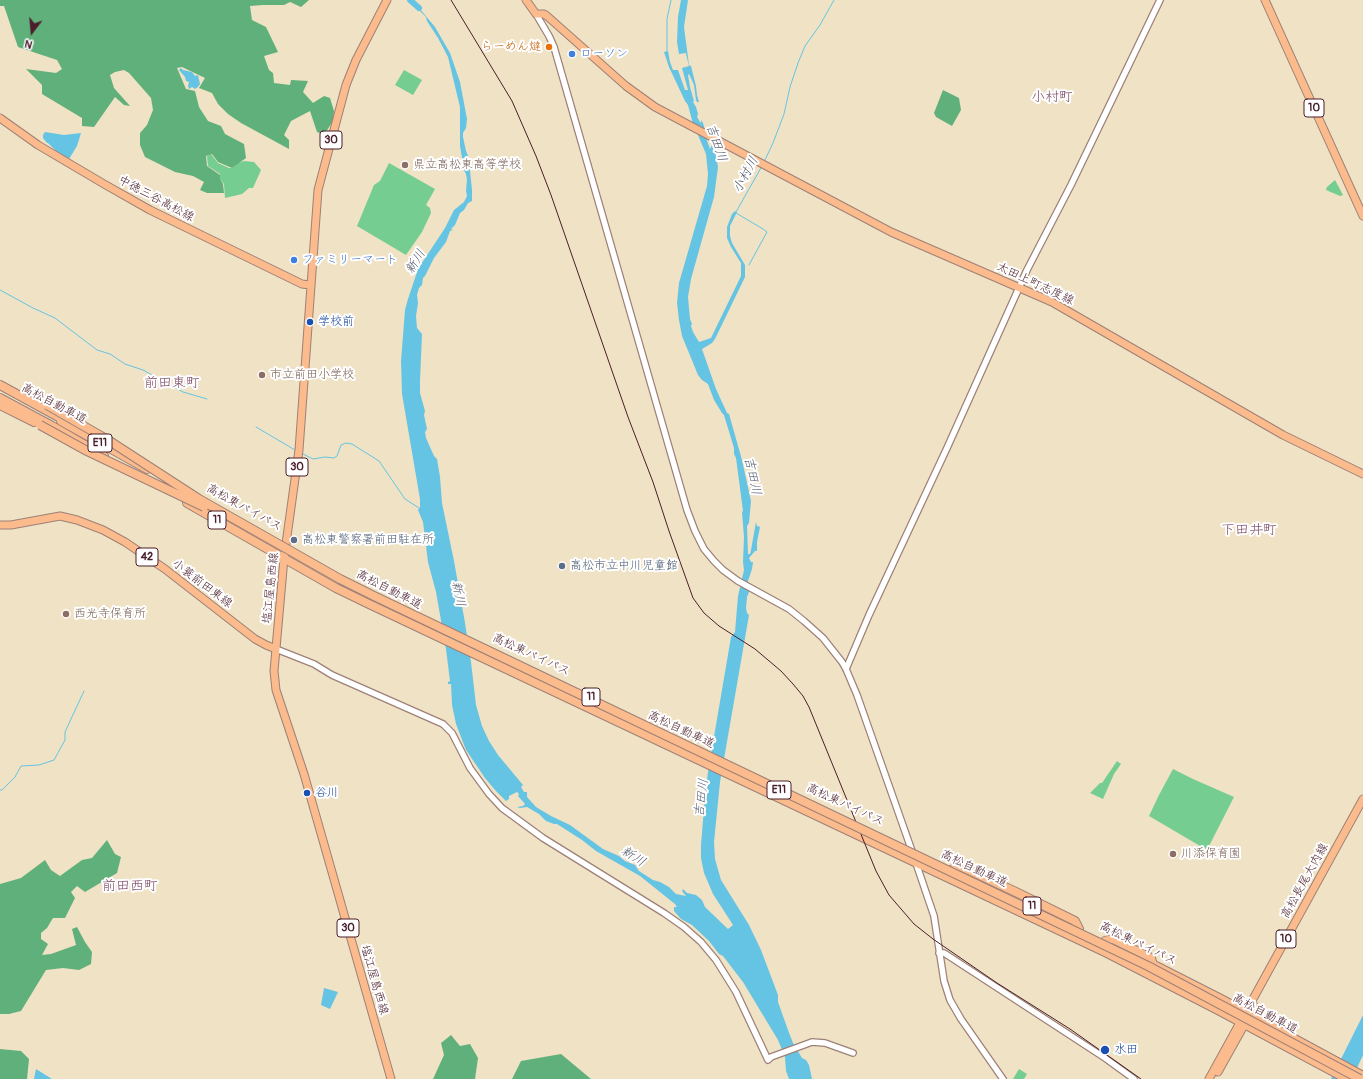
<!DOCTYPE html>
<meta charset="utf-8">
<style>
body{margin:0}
#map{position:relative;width:1363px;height:1079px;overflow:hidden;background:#f0e2c4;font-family:Pangolin,sans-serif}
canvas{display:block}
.north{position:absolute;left:12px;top:12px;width:40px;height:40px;-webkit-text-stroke:3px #fff;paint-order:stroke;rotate:196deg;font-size:11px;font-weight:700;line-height:16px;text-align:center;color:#4a1f2b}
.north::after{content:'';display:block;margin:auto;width:14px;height:18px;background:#4a1f2b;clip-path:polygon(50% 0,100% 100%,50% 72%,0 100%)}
</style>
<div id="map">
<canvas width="1363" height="1079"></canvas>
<div class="north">N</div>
</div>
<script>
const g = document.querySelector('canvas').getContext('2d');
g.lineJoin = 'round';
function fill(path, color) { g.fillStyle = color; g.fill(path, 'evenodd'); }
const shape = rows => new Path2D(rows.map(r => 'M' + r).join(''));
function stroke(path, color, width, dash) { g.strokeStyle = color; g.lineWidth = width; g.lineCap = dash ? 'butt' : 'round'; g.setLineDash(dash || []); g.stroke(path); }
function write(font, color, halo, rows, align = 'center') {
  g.font = font + ' Pangolin,"Klee One",sans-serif'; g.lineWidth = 4; g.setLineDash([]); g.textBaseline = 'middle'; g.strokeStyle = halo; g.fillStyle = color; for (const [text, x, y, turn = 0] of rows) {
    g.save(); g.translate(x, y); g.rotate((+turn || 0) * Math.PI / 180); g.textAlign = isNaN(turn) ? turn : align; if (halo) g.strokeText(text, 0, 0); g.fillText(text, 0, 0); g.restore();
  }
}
fill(shape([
 [404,70,422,80,413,95,395,85],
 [211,154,218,163,229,168,232,168,238,163,244,161,254,162,261,170,253,188,249,188,242,194,225,198,224,184,219,178,220,174,208,166,207,156],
 [389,163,435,189,426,205,430,208,431,213,422,232,406,255,357,226,374,185,380,181],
 [1335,180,1343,195,1340,196,1326,190,1327,187],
 [1117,761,1121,764,1114,774,1103,799,1090,793,1100,783,1102,783],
 [1173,769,1193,779,1234,797,1207,850,1149,816,1159,795],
 [1019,1069,1027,1074,1024,1079,1013,1079]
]), '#75cd92');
fill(shape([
 [0,0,309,0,301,7,290,2,284,5,263,5,250,6,252,20,266,27,278,52,264,56,269,70,273,73,274,83,290,85,291,80,308,81,303,92,313,103,324,96,330,98,334,111,333,121,324,135,317,132,310,111,291,121,284,135,289,140,289,149,241,123,228,114,218,104,212,93,199,88,205,78,182,67,177,68,186,89,195,91,199,107,208,121,221,126,225,134,244,144,246,158,232,168,218,162,212,154,206,156,207,166,220,175,220,179,223,184,224,193,207,193,200,190,204,182,193,176,175,172,145,157,140,145,140,133,147,125,153,110,151,98,129,73,124,70,115,72,110,75,114,88,130,106,124,105,115,97,94,127,82,126,82,118,42,94,42,85,26,69,56,73,62,69,57,60,18,47,4,6,0,6],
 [943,90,959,98,961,110,952,126,936,117,934,113],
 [107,840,115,854,121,857,117,873,85,892,77,886,71,892,75,898,65,918,53,918,47,928,41,933,41,939,48,944,42,955,51,954,76,945,72,929,77,927,85,942,92,952,91,964,79,970,63,968,46,970,21,1011,9,1014,0,1014,0,884,21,878,45,860,51,870,60,876,82,860,92,858],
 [451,1035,460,1046,470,1044,478,1058,475,1079,433,1079,444,1055,441,1043],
 [0,1049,21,1051,29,1059,27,1079,0,1079],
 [561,1054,591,1079,512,1079,521,1061]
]), '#60b07c');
fill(shape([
 [681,0,688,0,684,27,689,65,691,66,696,86,697,95,699,102,697,102,696,100,694,85,689,74,688,75,690,87,694,101,693,102,696,107,698,114,697,117,700,122,701,123,701,120,703,123,705,130,705,135,710,149,712,145,714,146,718,167,714,197,691,279,688,297,690,319,692,324,691,326,693,332,699,342,711,338,741,276,741,263,731,247,727,238,727,227,732,214,735,211,737,212,730,226,730,236,732,243,745,265,745,277,715,339,712,343,702,349,716,389,727,413,729,414,742,460,751,501,749,523,747,526,748,554,750,554,751,550,756,522,757,526,760,527,757,542,757,551,755,551,749,558,751,562,753,562,752,569,748,581,749,592,747,597,746,608,747,613,749,615,720,782,714,842,715,859,721,880,749,925,761,950,778,995,778,1002,788,1030,793,1043,802,1058,806,1060,809,1065,812,1079,789,1079,786,1071,785,1057,778,1040,743,982,723,956,719,954,709,941,692,925,681,919,674,911,674,907,677,907,675,904,640,876,596,851,582,840,557,824,554,824,546,821,539,814,527,807,520,808,517,807,523,806,525,804,518,796,519,794,517,792,509,796,509,799,506,801,495,790,485,778,466,750,456,724,452,705,451,684,448,684,448,682,450,681,446,649,436,592,428,562,423,522,418,510,420,507,420,499,402,394,401,361,405,310,408,299,418,269,445,228,454,210,464,202,467,196,466,191,467,180,466,174,464,170,460,146,460,107,448,57,438,38,427,21,426,17,412,3,415,3,435,27,450,53,460,82,467,119,466,128,463,133,463,137,466,151,468,156,467,160,470,171,472,190,472,201,468,203,464,210,460,213,455,225,451,229,453,230,450,231,446,242,434,258,425,276,423,278,422,285,419,288,417,295,418,303,416,316,417,328,422,334,420,381,420,393,425,411,424,415,427,429,425,432,426,438,434,456,437,459,440,477,442,503,454,561,465,623,471,662,476,705,482,726,489,741,498,755,523,785,521,787,524,792,527,792,527,797,536,807,551,816,570,825,603,849,619,856,625,861,635,865,639,871,653,880,660,882,669,887,676,894,686,896,682,891,683,889,687,893,696,895,702,900,705,907,728,929,733,925,713,894,704,873,701,858,701,845,705,795,708,772,731,637,735,632,738,596,744,570,743,562,744,537,742,512,743,511,736,458,734,454,734,448,724,415,722,413,714,400,708,384,702,380,698,375,682,336,679,320,677,303,679,283,707,186,708,174,706,154,698,135,699,132,693,124,688,105,685,101,669,67,664,52,668,51,670,62,673,70,678,70,685,90,688,90,682,68,689,66,686,54,686,53,679,54,677,42,678,17],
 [181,68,183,70,192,72,195,76,198,75,200,84,198,87,195,89,192,87,189,89,188,86,189,82,186,81,185,77,179,70],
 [45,132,64,135,81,133,77,146,69,159,56,151,48,143,47,143,43,138,43,135],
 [324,988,338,992,330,1009,321,1005],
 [1363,1015,1363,1055,1352,1079,1331,1079],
 [36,1069,52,1079,34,1079]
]), '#65c4e3');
stroke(shape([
 [667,51,667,19,671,0],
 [764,162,773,143,784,114,790,87,798,63,805,46,820,25,834,0],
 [736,212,762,166],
 [736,213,763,229,767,232,749,265],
 [0,290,33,308,55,318,97,350,110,354,125,364,143,370,183,392,207,399],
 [256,427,295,450],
 [303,454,313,459,325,457,334,458,337,456,341,445,346,443,352,444,379,461,405,499,419,508],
 [0,790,2,790,15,777,21,766,39,765,54,760,65,740,65,732,84,691]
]), '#65c4e3', 1);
stroke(shape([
 [410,0,419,8]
]), '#65c4e3', 6);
const minor = shape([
 [536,14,549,36,554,47,687,510,695,531,704,549,714,561,723,570,738,581,789,609,804,621,823,638,842,662,846,669,857,695,913,854],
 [276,649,314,664,332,675,443,724,452,733,470,768,489,794,502,808,543,838,664,913,684,927,701,942,716,960,736,992,768,1060,771,1057,812,1042,825,1043,853,1053],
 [846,669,869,615,947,448,1027,270,1071,185,1160,0],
 [916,863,934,916,944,981,950,1000,961,1019,1003,1079],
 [939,953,944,953,1105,1058,1134,1079]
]);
const major = shape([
 [387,0,356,60,346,85,318,190,299,450,284,558,274,671,276,690,304,774,391,1079],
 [526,0,536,14,544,14,547,16,626,86,655,107,891,232,1052,302,1283,435,1363,474],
 [1265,0,1363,216],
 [0,118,38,145,104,184,150,210,302,284,310,285],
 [0,525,11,525,60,516,77,520,103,530,125,542,165,569,255,639,266,645,276,649],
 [1218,1072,1247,1020],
 [1209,1079,1363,799]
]);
const highway = shape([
 [0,385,66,421],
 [0,398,52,426,104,456],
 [0,405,34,422],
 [61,421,147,469],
 [187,503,336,588,369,604,1107,953,1218,1010,1347,1079],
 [953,869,960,866,1018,893,1075,921,1079,929],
 [1105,941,1113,939,1151,958,1153,965],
 [1156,966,1221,999,1363,1076],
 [1254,1006,1254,1011,1259,1020]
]);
stroke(minor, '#9d8078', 8);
stroke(major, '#9d8078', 9);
stroke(highway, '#9d8078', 10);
stroke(minor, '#fff', 5.5);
stroke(major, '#fbbb8c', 7);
stroke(highway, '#fbbb8c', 8);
stroke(shape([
 [451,0,512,101,536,156,551,195,628,417,653,482,669,531,693,598,704,613,719,626,755,649,781,671,793,684,803,696,809,707,876,871,889,895,914,924,933,939,997,983,1070,1029,1141,1079]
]), '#4a1f2b', 1);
const highwayBridge = shape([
 [47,405,108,440,199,499,340,579,374,596,1148,966,1360,1079],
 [40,425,87,451,204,507]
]);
stroke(highwayBridge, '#9d8078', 10, []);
stroke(highwayBridge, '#fbbb8c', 8);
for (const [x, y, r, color] of [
 [549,47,4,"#e8710a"],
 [572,54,4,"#3f7fe0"],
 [405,165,4,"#8d6e63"],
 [294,260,4,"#3f7fe0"],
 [310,322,4,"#1a4fb4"],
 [262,375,4,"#8d6e63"],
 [294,540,4,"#5c6f8a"],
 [562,566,4,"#5c6f8a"],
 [66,614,4,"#8d6e63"],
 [307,793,4,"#1a4fb4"],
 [1173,854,4,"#8d6e63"],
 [1105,1050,5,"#1a4fb4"]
]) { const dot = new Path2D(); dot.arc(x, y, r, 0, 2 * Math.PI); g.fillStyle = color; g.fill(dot); stroke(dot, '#fff', 1.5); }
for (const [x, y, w] of [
 [1314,108,20],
 [331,140,22],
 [100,443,24],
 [297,467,22],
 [217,520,18],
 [147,557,22],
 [591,697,18],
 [779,790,24],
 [1032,906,18],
 [348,928,22],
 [1286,939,20]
]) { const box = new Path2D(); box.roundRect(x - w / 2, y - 9, w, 18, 3); g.fillStyle = '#fff'; g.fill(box); stroke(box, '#4a1f2b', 1); }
write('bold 11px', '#4a1f2b', null, [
 ["10",1314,108],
 ["30",331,140],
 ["E11",100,443],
 ["30",297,467],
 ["11",217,520],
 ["42",147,557],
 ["11",591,697],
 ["E11",779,790],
 ["11",1032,906],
 ["30",348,928],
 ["10",1286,939]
]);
write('12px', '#c56008', '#fff', [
 ["らーめん燵",541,47]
], 'right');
write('12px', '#366cbe', '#fff', [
 ["ローソン",580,54],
 ["ファミリーマート",302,260]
], 'left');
write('12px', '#785e54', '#fff', [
 ["県立高松東高等学校",413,165],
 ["市立前田小学校",270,375],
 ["西光寺保育所",74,614],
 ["川添保育園",1181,854]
], 'left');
write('12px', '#4a1f2b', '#fff', [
 ["中徳三谷高松線",156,199,28],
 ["太田上町志度線",1035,284,25],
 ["高松自動車道",54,404,28],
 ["高松東バイパス",244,508,29],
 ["小蓑前田東線",202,584,37],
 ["塩江屋島西線",271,588,-84],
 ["高松自動車道",389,590,27],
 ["高松東バイパス",531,655,25],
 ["高松自動車道",681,730,25],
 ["高松東バイパス",845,805,25],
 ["高松自動車道",974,869,25],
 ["高松長尾大内線",1305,881,-61],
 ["高松東バイパス",1138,944,26],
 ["塩江屋島西線",374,980,74],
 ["高松自動車道",1265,1014,28]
]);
write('12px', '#164399', '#fff', [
 ["学校前",318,322],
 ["谷川",315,793],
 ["水田",1114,1050]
], 'left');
write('12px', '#4e5e75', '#fff', [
 ["高松東警察署前田駐在所",302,540],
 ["高松市立中川児童館",570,566]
], 'left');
write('italic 13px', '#53596b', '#fff', [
 ["吉田川",716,143,71],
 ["小村川",746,175,-62],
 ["新川",416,262,-59],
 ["吉田川",752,476,78],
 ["新川",458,594,79],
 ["吉田川",702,798,-83],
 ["新川",633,857,32]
]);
write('14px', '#7e4b67', '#fff', [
 ["小村町",1052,97],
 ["前田東町",172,383],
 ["下田井町",1249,530],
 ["前田西町",130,886]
]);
</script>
